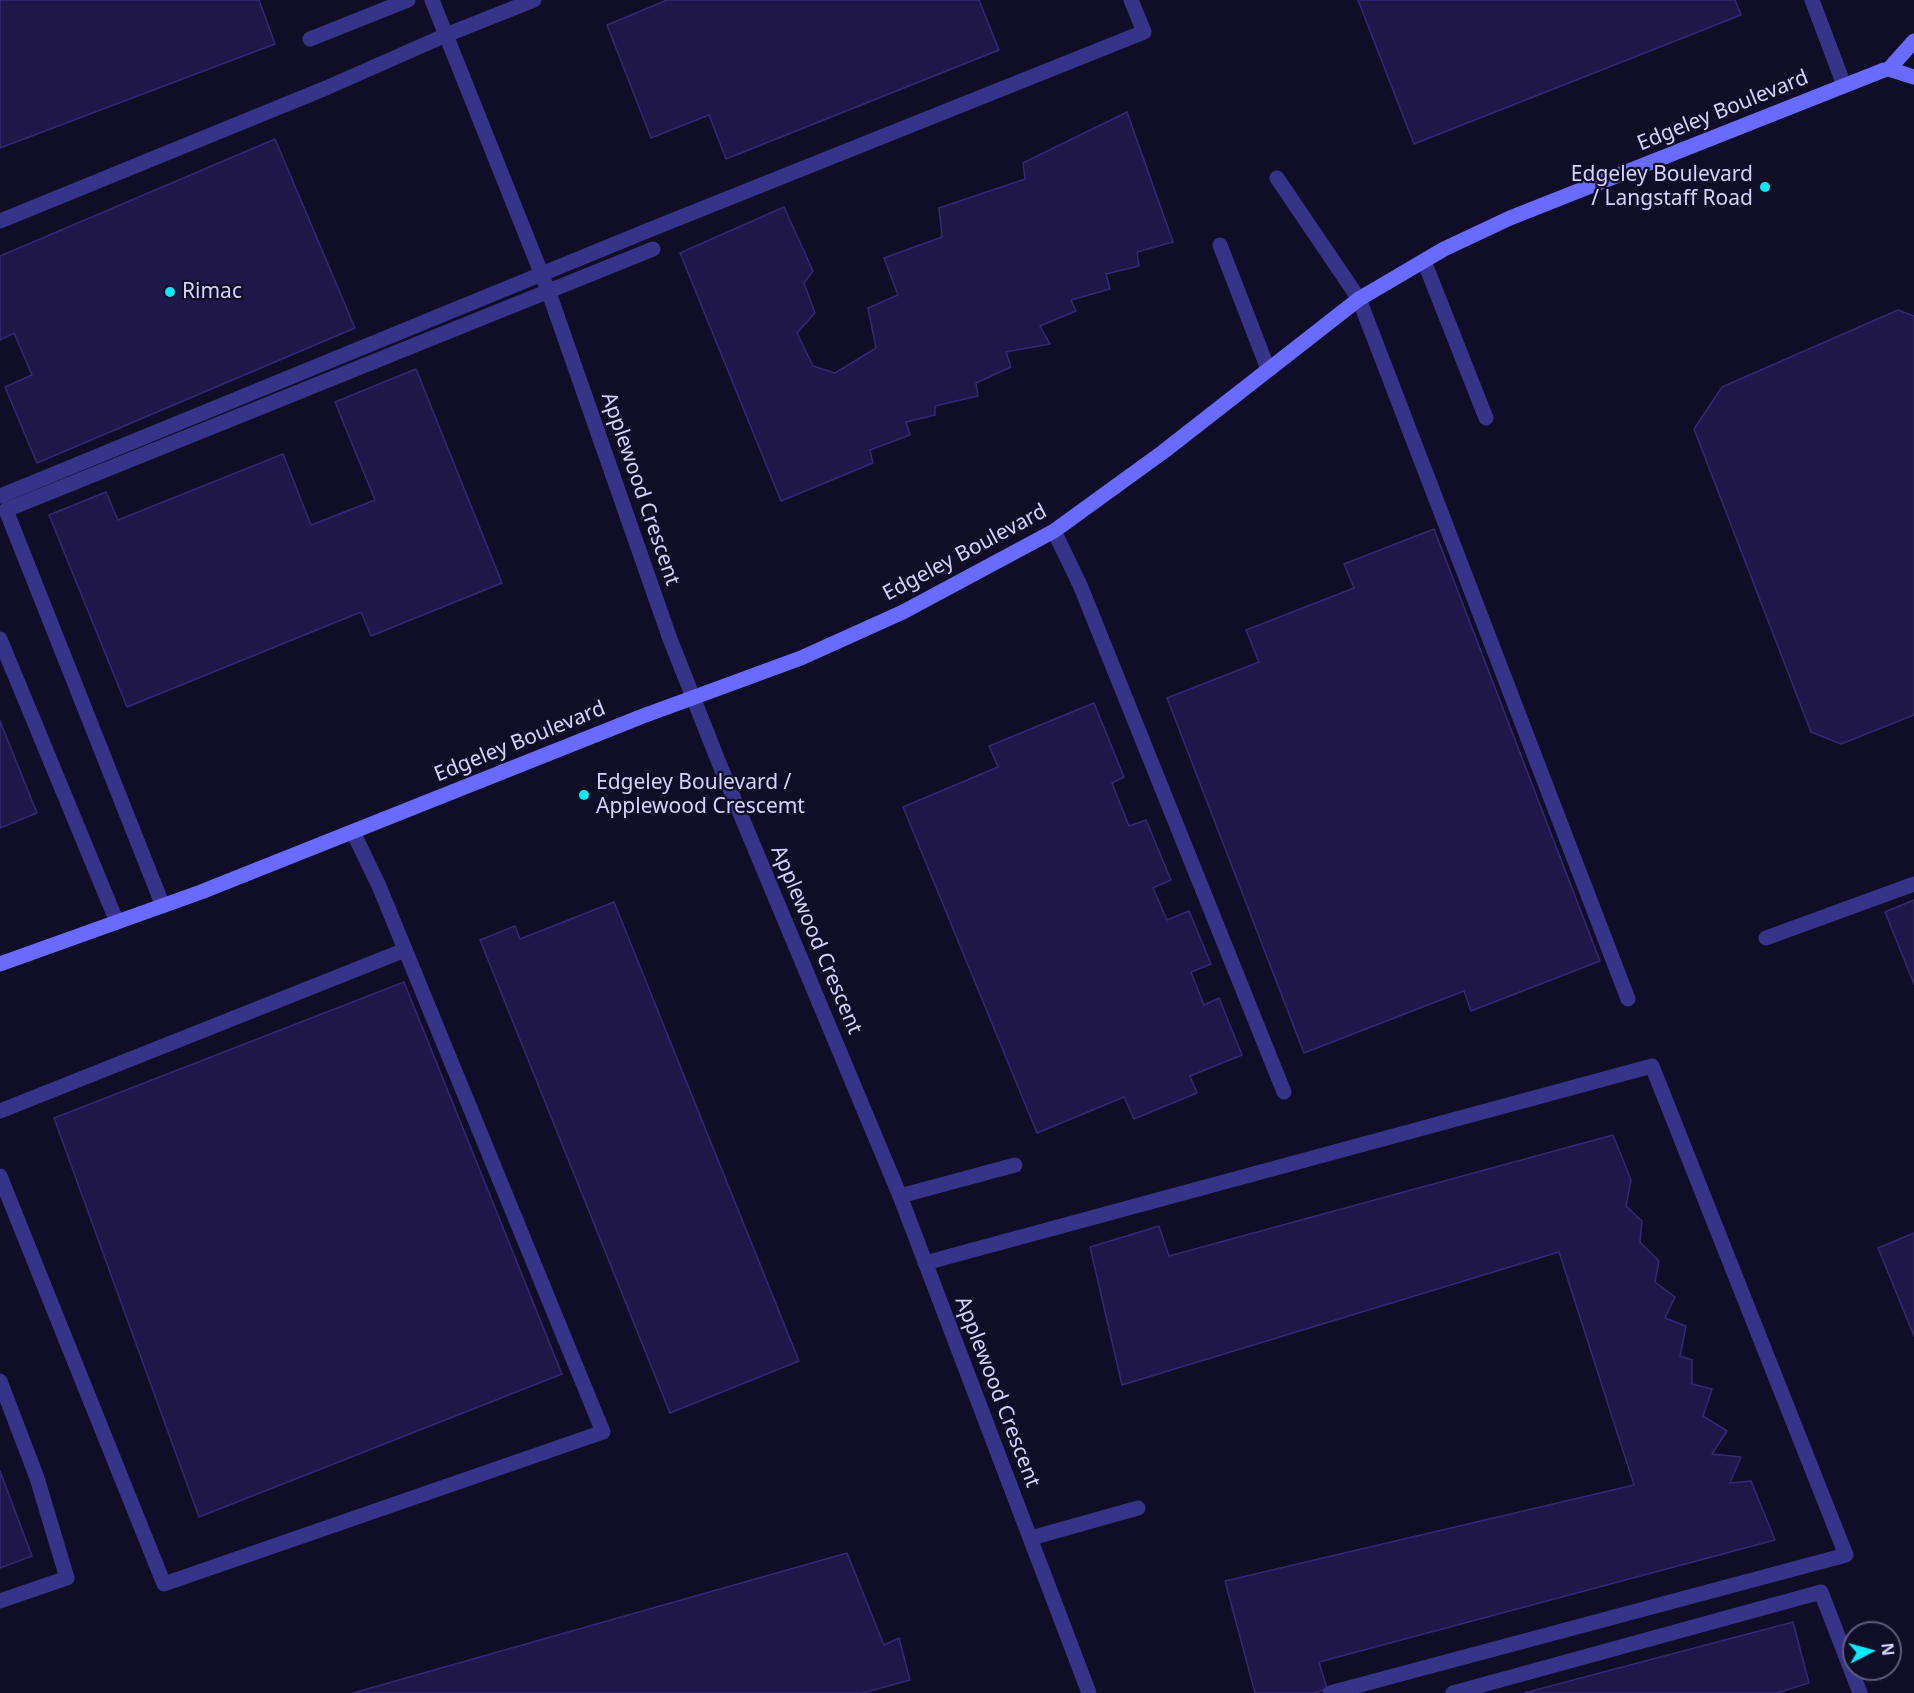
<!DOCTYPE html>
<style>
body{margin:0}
#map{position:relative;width:1914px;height:1693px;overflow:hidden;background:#100d26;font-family:"Noto Sans",sans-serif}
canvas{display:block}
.north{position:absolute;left:1842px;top:1621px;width:60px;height:60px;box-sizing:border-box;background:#100d26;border:2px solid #5f5c7d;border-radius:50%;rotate:84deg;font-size:16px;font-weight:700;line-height:24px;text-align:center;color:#d6d2ff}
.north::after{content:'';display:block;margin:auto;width:21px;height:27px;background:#00ecfd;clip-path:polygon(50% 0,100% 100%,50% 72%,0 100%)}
</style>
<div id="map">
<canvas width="1914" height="1693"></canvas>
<div class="north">N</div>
</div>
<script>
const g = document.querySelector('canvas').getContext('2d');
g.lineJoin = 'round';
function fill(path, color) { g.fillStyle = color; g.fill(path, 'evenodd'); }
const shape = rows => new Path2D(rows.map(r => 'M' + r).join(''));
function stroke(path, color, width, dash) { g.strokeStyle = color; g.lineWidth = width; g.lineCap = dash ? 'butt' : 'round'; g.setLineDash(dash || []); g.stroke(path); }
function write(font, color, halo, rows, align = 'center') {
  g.font = font + ' "Noto Sans",sans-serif'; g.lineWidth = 4.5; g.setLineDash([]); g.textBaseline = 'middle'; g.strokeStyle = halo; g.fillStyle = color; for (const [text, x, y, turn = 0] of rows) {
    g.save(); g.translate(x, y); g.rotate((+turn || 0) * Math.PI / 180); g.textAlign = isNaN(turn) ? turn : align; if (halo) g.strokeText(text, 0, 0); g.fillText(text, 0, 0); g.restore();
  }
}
const building = shape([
 [0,0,259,0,275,44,0,148,0,0],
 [667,0,979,0,999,50,726,159,709,115,651,138,607,25,667,0],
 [1358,0,1735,0,1741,15,1414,144,1358,0],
 [1127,112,1173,242,1137,252,1139,266,1106,274,1110,289,1071,300,1076,311,1040,326,1050,344,1006,352,1011,367,976,383,978,396,935,406,935,415,906,422,910,435,870,450,873,463,781,501,680,253,784,207,813,271,804,283,815,313,797,333,813,366,835,373,876,348,868,308,898,295,884,258,942,237,939,208,1025,179,1023,163,1127,112],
 [275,139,355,328,37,463,5,387,32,375,14,333,0,340,0,256,275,139],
 [1898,310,1914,316,1914,715,1841,744,1811,732,1694,429,1722,387,1898,310],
 [416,369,502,583,371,636,361,612,127,707,49,515,106,492,118,520,283,454,311,525,375,500,335,402,416,369],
 [1434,529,1600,961,1471,1011,1464,991,1304,1053,1167,698,1259,662,1246,630,1354,588,1344,564,1434,529],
 [1094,703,1124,777,1112,783,1129,826,1146,820,1171,880,1153,888,1167,920,1189,911,1211,964,1191,972,1204,1005,1219,998,1242,1055,1190,1076,1197,1093,1134,1119,1124,1097,1037,1133,903,807,998,767,989,746,1094,703],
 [0,721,37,813,0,828,0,721],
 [1914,900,1914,984,1885,912,1914,900],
 [614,902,799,1361,670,1413,480,940,515,926,520,939,614,902],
 [404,982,562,1374,199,1517,54,1118,404,982],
 [1613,1135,1631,1180,1626,1206,1642,1221,1640,1242,1659,1261,1655,1282,1675,1297,1665,1318,1686,1326,1680,1356,1692,1360,1692,1384,1712,1389,1703,1416,1727,1431,1712,1454,1741,1457,1730,1483,1751,1481,1775,1540,1319,1662,1327,1689,1314,1693,1255,1693,1225,1581,1634,1485,1559,1252,1122,1385,1090,1247,1159,1226,1169,1256,1613,1135],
 [1914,1233,1914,1336,1878,1248,1914,1233],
 [0,1471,32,1556,0,1568,0,1471],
 [847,1553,884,1645,899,1638,910,1680,863,1693,353,1693,847,1553],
 [1793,1622,1809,1683,1777,1693,1524,1693,1793,1622]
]);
fill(building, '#201749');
stroke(building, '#352876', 1.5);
stroke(shape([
 [1812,0,1844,85],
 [310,39,408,0],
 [1277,178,1359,299,1628,999],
 [0,221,326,88,446,35,534,0],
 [1220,245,1268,369],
 [1424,261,1486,418],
 [0,496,649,230,1144,32,1131,0],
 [1054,531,1080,585,1284,1092],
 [0,639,117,922],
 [163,906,6,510,653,249],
 [1766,938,1914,884],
 [0,1111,405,950],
 [0,1176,164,1584,603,1432,379,886,353,832],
 [900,1196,1015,1165],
 [925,1263,1652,1066,1846,1555,1330,1693],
 [0,1381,37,1478,67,1578,0,1601],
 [1031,1538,1138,1508],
 [1453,1693,1821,1592,1860,1693]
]), '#353489', 15);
stroke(shape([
 [432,0,548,290,670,639,719,763,900,1196,1089,1693]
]), '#353489', 15);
stroke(shape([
 [1889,69,1914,41],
 [0,964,201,892,643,716,801,658,903,612,1054,531,1163,452,1359,299,1444,249,1510,218,1884,70,1889,69,1914,77]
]), '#696aff', 15);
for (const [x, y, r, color] of [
 [1765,187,6,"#00ecfd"],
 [170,292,6,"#00ecfd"],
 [584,795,6,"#00ecfd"]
]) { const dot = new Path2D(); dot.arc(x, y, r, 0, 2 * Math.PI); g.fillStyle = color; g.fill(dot); stroke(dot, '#100d26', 2); }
write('21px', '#d6d2ff', '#100d26', [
 ["Edgeley Boulevard",1723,111,-22],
 ["Applewood Crescent",640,489,71],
 ["Edgeley Boulevard",965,553,-28],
 ["Edgeley Boulevard",520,742,-22],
 ["Applewood Crescent",816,940,67],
 ["Applewood Crescent",997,1392,69]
]);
write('21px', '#d6d2ff', '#100d26', [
 ["Edgeley Boulevard",1753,175,"right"],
 ["/ Langstaff Road",1753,199,"right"],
 ["Rimac",182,292],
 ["Edgeley Boulevard /",596,783],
 ["Applewood Crescemt",596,807]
], 'left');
</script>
